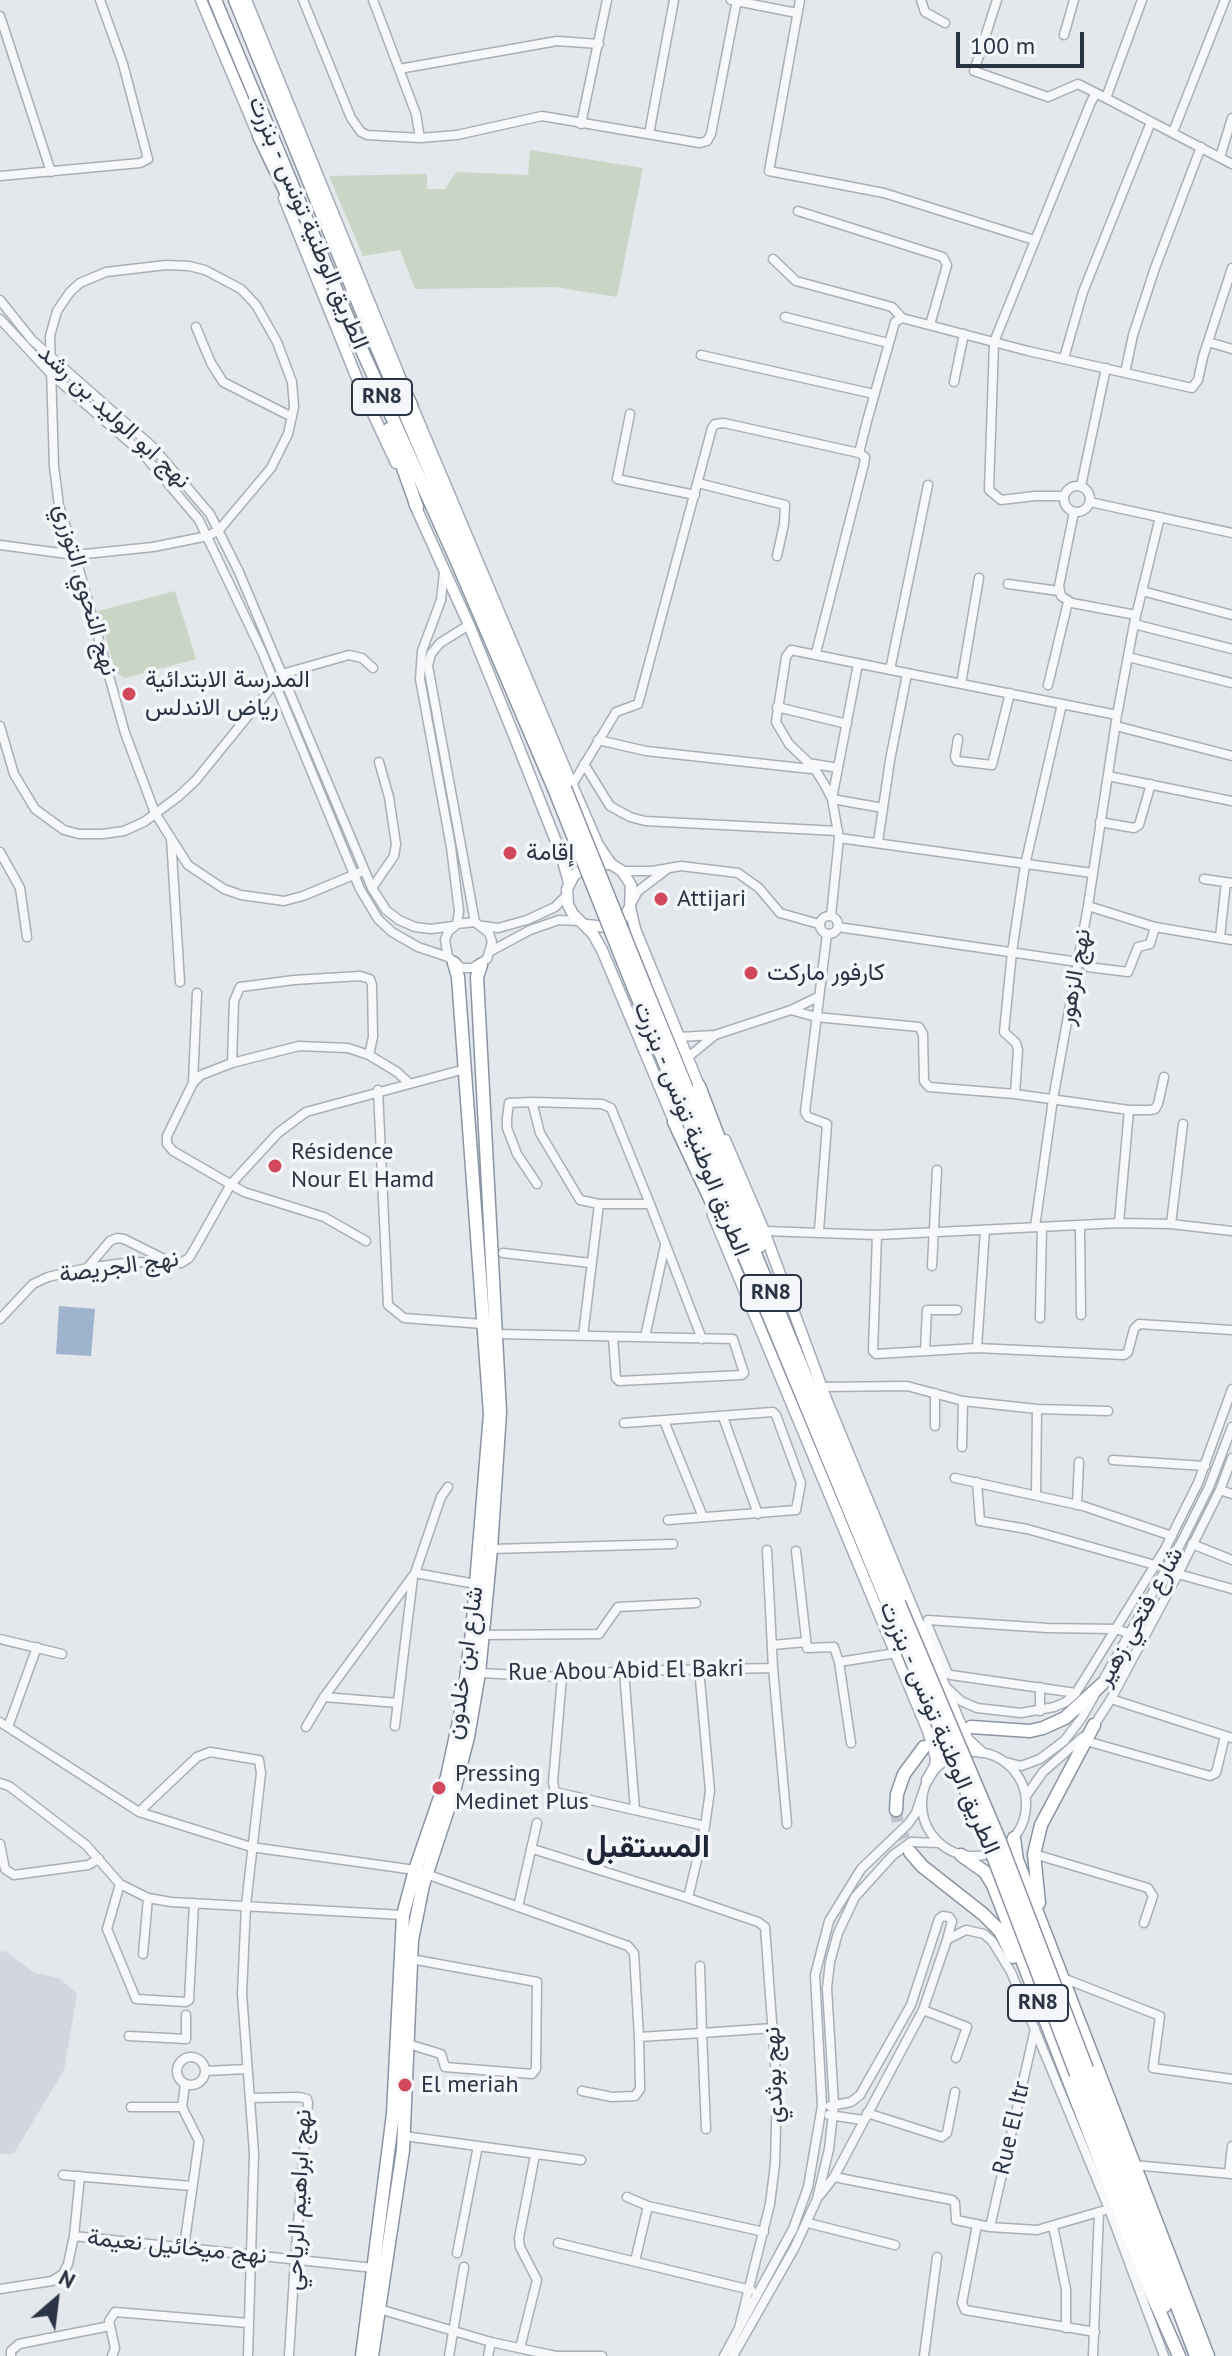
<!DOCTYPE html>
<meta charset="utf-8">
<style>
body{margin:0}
#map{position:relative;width:1232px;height:2356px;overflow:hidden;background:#e4e7ec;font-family:"PT Sans",sans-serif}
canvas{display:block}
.north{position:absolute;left:16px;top:2260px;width:80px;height:80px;-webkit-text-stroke:6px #f4f6f9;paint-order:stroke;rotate:28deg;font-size:22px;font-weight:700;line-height:32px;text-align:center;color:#2b3445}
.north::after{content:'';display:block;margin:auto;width:28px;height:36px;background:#2b3445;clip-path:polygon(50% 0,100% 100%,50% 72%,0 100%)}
.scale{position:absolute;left:956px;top:32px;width:128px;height:36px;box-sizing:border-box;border:4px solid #2b3445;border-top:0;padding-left:10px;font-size:24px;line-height:28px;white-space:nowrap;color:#2b3445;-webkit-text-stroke:6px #f4f6f9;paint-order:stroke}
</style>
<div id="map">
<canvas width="1232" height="2356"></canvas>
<div class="north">N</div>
<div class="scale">100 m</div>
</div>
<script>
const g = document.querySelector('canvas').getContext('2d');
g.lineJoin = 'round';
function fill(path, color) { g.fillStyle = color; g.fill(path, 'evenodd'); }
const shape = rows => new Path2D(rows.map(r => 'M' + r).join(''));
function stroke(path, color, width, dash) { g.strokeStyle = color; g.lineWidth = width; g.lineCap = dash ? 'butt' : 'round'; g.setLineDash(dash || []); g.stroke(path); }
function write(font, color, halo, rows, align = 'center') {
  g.font = font + ' "PT Sans",Vazirmatn,sans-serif'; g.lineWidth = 7; g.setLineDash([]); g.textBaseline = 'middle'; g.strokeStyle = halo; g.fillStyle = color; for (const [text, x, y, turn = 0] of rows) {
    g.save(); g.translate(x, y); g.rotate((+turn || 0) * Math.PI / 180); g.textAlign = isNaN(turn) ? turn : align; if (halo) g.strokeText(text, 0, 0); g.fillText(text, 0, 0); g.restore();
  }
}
fill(shape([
 [5,1951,34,1973,59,1978,77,1994,64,2070,14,2153,0,2154,0,1952]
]), '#d2d6de');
fill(shape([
 [530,150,643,168,617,297,555,287,415,289,400,250,363,256,329,176,427,174,427,189,445,189,456,172,528,175],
 [175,591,196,659,125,678,116,673,98,611]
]), '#c9d6c5');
fill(shape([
 [59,1306,95,1309,91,1356,56,1354]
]), '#9fb4cc');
stroke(shape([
 [896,1810,898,1824,910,1852]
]), '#bfc3cb', 12, [12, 6]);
const minor = shape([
 [303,0,351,118,361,132,367,135,420,138,457,135,542,116,700,143,707,141,711,134,737,0],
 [373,0,416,114,420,138],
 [731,0,797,13],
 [800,0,769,171,884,193,1034,240],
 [921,0,925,12,945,23],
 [997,0,974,71,1048,97,1078,84,1096,93],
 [0,16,51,172],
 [1064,35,1074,0],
 [399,69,557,41,599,44],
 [1106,98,1142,0],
 [581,124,607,0],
 [1173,132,1225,0],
 [649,134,674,0],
 [1220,157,1232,118],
 [0,176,140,163,148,159,123,64,100,0],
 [798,211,943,257,947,265,930,325],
 [773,259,796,281,892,307,902,318],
 [0,300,32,340,153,447,210,514,239,572,372,888,386,910,399,920,415,927,431,929,453,926],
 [785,317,888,343],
 [0,319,52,375,143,454,199,520,262,652,360,889,378,919,392,932,418,947,448,957,462,968,472,968,487,959,492,942,489,933,475,922,457,924,448,932,445,940,448,957],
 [196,327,211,363,223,382,292,417],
 [1208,342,1232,349],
 [701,355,874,394],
 [1064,358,1083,292,1151,122],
 [1125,373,1133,335,1155,268,1201,147],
 [954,382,964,334],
 [630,414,617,479,695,495],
 [698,483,785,505,784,524,777,556],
 '1064 499a13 13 0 1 1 26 0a13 13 0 1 1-26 0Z',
 [1081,486,1106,368],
 [1064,496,1035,496,1001,500,989,490,994,342,1091,102,1096,93,1232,164],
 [1090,502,1232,533],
 [1074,512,1059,586,1061,596,1072,603,1136,615],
 [0,545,75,555,153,547,208,536,219,530,271,468,288,434,294,407,292,382,277,342,256,305,241,289,205,270,189,266,166,265,106,272,80,283,70,292,57,311,50,336,54,466,59,506,75,555,125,733,155,813,188,865,224,889,241,895,284,901,303,896,363,871],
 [444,572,441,600,422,651,420,679,451,847,459,911,457,924],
 [1008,584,1059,591],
 [1142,591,1232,615],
 [1134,624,1232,649],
 [469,625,440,643,431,654,428,666,475,922],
 [816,653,864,464,865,457,859,453,867,421,895,322,902,318,1028,351,1192,388,1198,380,1203,357,1232,268],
 [1128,657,1232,683],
 [858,664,832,799,883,808],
 [890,670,928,485],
 [961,684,979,578],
 [1048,685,1068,602],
 [777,707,847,724],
 [0,726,14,774,35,809,64,830,79,834,103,834,124,831,144,822,179,796,196,780,282,674,349,655,362,658,373,668],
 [1116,726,1232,756],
 [958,739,955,757,957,761,992,765,1010,693],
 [598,740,646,751,811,769],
 [808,763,838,768],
 [584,764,610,806,630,817,645,821,838,831],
 [1108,776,1232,801],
 [572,785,616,712,638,704,712,428,715,424,724,423,859,453],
 [1100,822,1134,828,1139,825,1151,784],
 [171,838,180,982],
 [839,838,832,799,827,789,815,769,789,744,776,722,786,657,791,650,1117,715],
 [878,842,890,760,907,674],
 [0,852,20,888,27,937],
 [622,871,652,871,681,866,738,873,759,888,780,913,819,924],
 [1204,879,1232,883],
 [372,888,394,856,396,844,389,797,379,762],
 [632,902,638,891,666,870],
 [1088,906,1155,927,1232,940],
 '820 925a9 9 0 1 1 18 0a9 9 0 1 1-18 0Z',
 [831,916,839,838,1092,873],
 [483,926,498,928,527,920,555,907,567,895],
 [838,927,1078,962],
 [1220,937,1226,882],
 [491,951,530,930,559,920,579,921],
 [1088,967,1128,972,1138,947,1150,944,1155,927],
 [791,1010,816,1017,919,1027,923,1034,924,1081,929,1087,1015,1094,1129,1110,1150,1110,1155,1109,1158,1104,1164,1077],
 [679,1037,715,1035,791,1010,818,997],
 [687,1058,714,1036],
 [232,1063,234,1001,240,987,294,980,360,976,370,979,372,985,373,1037,369,1055],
 [193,1082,197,993],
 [378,1090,388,1305,404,1318,483,1324],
 [1015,1094,1018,1050,1016,1043,1004,1032,1012,952,1025,865,1062,704],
 [532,1102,509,1103,507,1118,507,1128,517,1154,537,1184],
 [650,1204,599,1204,580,1200,540,1133,532,1102,602,1104,611,1108,650,1204,702,1339],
 [1119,1223,1129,1110],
 [1171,1224,1183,1124],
 [1035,1227,1053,1099,1088,906,1117,715,1134,624,1160,517],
 [1080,1227,1081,1315],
 [764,1231,877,1235,1119,1223,1171,1224,1232,1231],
 [819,1231,827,1124,808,1117,805,1112,827,934],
 [877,1235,873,1351,876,1354,977,1348,1124,1355,1128,1352,1134,1329,1139,1324,1232,1330],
 [366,1241,324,1217,244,1192,173,1151,167,1144,167,1136,193,1083,201,1075,232,1063,299,1046,348,1048,369,1055,397,1072,409,1083],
 [503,1253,591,1263],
 [932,1266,937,1170],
 [88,1267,110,1241,117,1238,124,1239,168,1261],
 [1040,1318,1042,1228],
 [0,1319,33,1284,48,1277,87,1268,132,1262,181,1263,189,1258,195,1248,231,1184,278,1133,306,1112,465,1069],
 [497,1334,733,1339,744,1373,742,1375,619,1381,616,1378,613,1337],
 [583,1336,599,1204],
 [645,1337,665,1245],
 [977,1348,985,1230],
 [925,1350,927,1310,957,1310],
 [821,1387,907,1386,963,1401,1037,1409,1108,1411],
 [723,1417,758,1514],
 [664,1421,703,1517],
 [624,1423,773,1412,776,1415,801,1483,796,1510,668,1520],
 [935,1426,935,1393],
 [962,1447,963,1401],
 [1113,1460,1205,1466],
 [955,1478,1083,1506,1172,1536],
 [977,1482,980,1521,1027,1529,1155,1565],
 [1220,1490,1232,1494],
 [1036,1494,1037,1409],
 [1077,1505,1079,1462],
 [1192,1544,1232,1560],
 [491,1549,673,1544],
 [767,1550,773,1668,787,1824],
 [796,1551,807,1648,834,1647,839,1662],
 [415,1573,441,1497,448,1487],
 [1178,1574,1232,1589],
 [483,1635,599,1634,618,1607,696,1603],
 [0,1639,62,1654],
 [772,1645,806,1642],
 [624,1671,635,1810],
 [479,1673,562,1677,624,1671,773,1668],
 [562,1677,553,1782,555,1792,705,1826],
 [946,1687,961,1701,977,1708,1021,1713,1054,1707,1066,1702,1076,1693,1165,1549,1198,1483,1232,1389],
 [1076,1693,951,1675,948,1674,927,1624,928,1620,1047,1628,1116,1629,1131,1634],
 [324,1697,398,1703],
 [1111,1699,1232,1738],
 [1040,1711,1040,1687],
 [0,1722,139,1812,251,1847,415,1870,628,1946,634,1953,639,2037,702,2033,700,1966],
 [395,1726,413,1577],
 [8,1727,37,1647],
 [306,1727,324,1697,415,1573,481,1585],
 [1093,1727,1111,1699,1178,1574,1220,1490,1232,1458],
 [1086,1741,1210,1776,1216,1773,1225,1736],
 [851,1743,839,1662,896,1653],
 '922 1804a52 52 0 1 1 104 0a52 52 0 1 1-104 0Z',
 [1006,1762,1021,1766,1040,1759,1064,1741,1081,1719,1182,1541,1209,1487,1232,1427],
 [0,1783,9,1786,86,1845,120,1884,148,1898,171,1902,403,1915],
 [1026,1796,1043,1772,1083,1737],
 [139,1812,197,1757,210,1752,259,1760,261,1773,246,1905,242,1994,254,2153,248,2356],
 [0,1844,5,1869,14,1875,88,1865,99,1859],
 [533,1849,688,1898,758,1922,765,1927,777,2090,775,2164,770,2204,739,2328],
 [1034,1854,1148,1888,1153,1896,1144,1923],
 [120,1884,107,1929,136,1999,186,2002,189,2000,194,1903],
 [688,1898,705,1826,710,1791,699,1668],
 [518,1907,537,1823],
 [948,1939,966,1930,984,1934,992,1941,1011,1972,1109,2209,1164,2356],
 [143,1954,148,1898],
 [1063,1978,1160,2016,1153,2068,1232,2079],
 [923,2010,967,2027,956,2058],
 [129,2036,186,2039,186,2015],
 [408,2044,441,2054,445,2067,532,2074,536,2069,537,1982,411,1959],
 '177 2071a14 14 0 1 1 28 0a14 14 0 1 1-28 0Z',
 [206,2071,247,2069],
 [582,2091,612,2097,635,2096,640,2089,639,2037],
 [250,2098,299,2097,307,2099,308,2103,295,2260,289,2356],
 [131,2107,182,2107],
 [867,2113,942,2137,947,2133,955,2092],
 [829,2115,863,2120],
 [706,2129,702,2033,773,2028],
 [404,2136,581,2160],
 [1133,2165,1232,2174],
 [1229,2174,1232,2146],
 [63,2175,191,2186],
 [834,2177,952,2200,955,2203,956,2220,990,2227,1037,2230,1109,2209],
 [820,2195,834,2177,923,2010,947,1940,952,1921,949,1917,943,1916,939,1919,911,2005,860,2095,851,2102,830,2106],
 [627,2197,648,2206,764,2232],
 [808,2223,895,2245],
 [977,2225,962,2303,965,2310,1095,2332],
 [1053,2226,1066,2289,1066,2328],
 [990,2227,1035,2029],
 [74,2236,374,2268],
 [558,2243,751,2290],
 [184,2247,199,2141,182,2107,185,2085],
 [457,2253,478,2146],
 [635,2261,648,2206],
 [0,2289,52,2281,63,2274,68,2264,74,2236,80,2176],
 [379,2309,491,2342,537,2352,556,2356,602,2356],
 [520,2348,537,2280,520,2247,519,2238,535,2155],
 [11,2356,11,2351,19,2344,110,2326],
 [112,2356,115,2348,109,2321,115,2312,248,2323],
 [449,2356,464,2267],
 [488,2356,491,2342],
 [724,2356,793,2229,808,2187,822,2106,815,1975,829,1921,861,1869,908,1824,916,1813,923,1792],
 [733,2356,795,2247,817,2199,829,2149,834,2105,827,1988,830,1962,838,1933,855,1897,893,1855,911,1842,939,1843],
 [924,2356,937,2257],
 [1093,2356,1099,2212]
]);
const major = shape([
 [201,0,261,142],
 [246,0,402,382],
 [284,198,360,386,396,463],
 [410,401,572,785,598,845,611,864],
 [414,503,469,625,513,733,561,854,569,883],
 [630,907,635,929,702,1093],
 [586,925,607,927,625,916,630,907,631,885,622,871,611,864,591,864,574,875,567,889,568,905,573,914,593,934,602,950,676,1126],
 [725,1140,764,1231,826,1399,958,1719,968,1740,981,1752],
 [713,1215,928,1731,936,1758,935,1766,927,1780]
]);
const highway = shape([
 [215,0,352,328,458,564,555,791],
 [235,0,366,322,565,788],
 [259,136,292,205],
 [398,376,411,405],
 [389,429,417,507],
 [644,984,899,1603],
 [634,989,889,1607],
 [699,1086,760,1246],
 [674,1122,720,1220],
 [971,1727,1030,1731,1043,1728,1065,1718,1102,1684],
 [896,1810,897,1794,904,1774,924,1747],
 [1014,1838,1017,1860,1208,2356],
 [910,1852,922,1866,983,1914,1000,1931,1013,1957],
 [961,1855,985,1872,993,1885,1150,2290,1179,2356],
 [1039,1903,1034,1854,1041,1825,1094,1725],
 [1087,2069,1196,2356],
 [1076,2074,1165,2306],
 [362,2356,393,2114,403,1915,415,1870,447,1777,463,1702,472,1632,490,1414,458,977,454,963],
 [372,2356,403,2150,412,1940,423,1885,454,1791,468,1737,479,1673,491,1549,500,1412,477,977,481,965]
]);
stroke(minor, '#a9aeb7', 11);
stroke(major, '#a3abb8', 13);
stroke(highway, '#8b94a3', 15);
stroke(minor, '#f7f8fa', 8);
stroke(major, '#fff', 10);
stroke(highway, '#fff', 12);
const highwayBridge = shape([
 [565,788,644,984],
 [555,791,634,989],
 [899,1603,999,1839,1087,2069],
 [889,1607,988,1843,1076,2074]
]);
stroke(highwayBridge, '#8b94a3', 15, []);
stroke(highwayBridge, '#fff', 12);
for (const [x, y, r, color] of [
 [129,694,8,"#d1495b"],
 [510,853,8,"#d1495b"],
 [661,899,8,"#d1495b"],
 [751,973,8,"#d1495b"],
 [275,1166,8,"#d1495b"],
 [439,1788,8,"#d1495b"],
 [405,2085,8,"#d1495b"]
]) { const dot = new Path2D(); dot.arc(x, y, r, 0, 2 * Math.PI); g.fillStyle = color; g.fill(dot); stroke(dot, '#f4f6f9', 3); }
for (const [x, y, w] of [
 [382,397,60],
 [771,1293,60],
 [1038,2003,60]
]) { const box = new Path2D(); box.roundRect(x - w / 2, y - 18, w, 36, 6); g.fillStyle = '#f4f6f9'; g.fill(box); stroke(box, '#2b3445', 2); }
write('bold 22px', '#2b3445', null, [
 ["RN8",382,397],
 ["RN8",771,1293],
 ["RN8",1038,2003]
]);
write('24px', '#2b3445', '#f4f6f9', [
 ["الطريق الوطنية تونس - بنزرت",308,223,67],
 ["نهج ابو الوليد بن رشد",114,417,43],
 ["نهج النحوي التوزري",85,590,74],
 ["نهج الزهور",1075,977,-80],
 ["الطريق الوطنية تونس - بنزرت",691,1129,68],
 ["نهج الجريصة",119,1267,-8],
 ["شارع فتحي زهير",1140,1617,-61],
 ["شارع ابن خلدون",465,1663,-82],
 ["Rue Abou Abid El Bakri",626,1671,-1],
 ["الطريق الوطنية تونس - بنزرت",939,1728,67],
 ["نهج بوثدي",774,2075,-92],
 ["Rue El Itr",1012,2128,-77],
 ["نهج ابراهيم الرياحي",299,2200,-87],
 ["نهج ميخائيل نعيمة",177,2247,6]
]);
write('24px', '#2b3445', '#f4f6f9', [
 ["المدرسة الابتدائية",145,680],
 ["رياض الاندلس",145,708],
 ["إقامة",526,853],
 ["Attijari",677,899],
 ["كارفور ماركت",767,973],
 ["Résidence",291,1152],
 ["Nour El Hamd",291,1180],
 ["Pressing",455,1774],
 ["Medinet Plus",455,1802],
 ["El meriah",421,2085]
], 'left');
write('bold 32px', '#1d2536', '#f4f6f9', [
 ["المستقبل",648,1848]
]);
</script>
